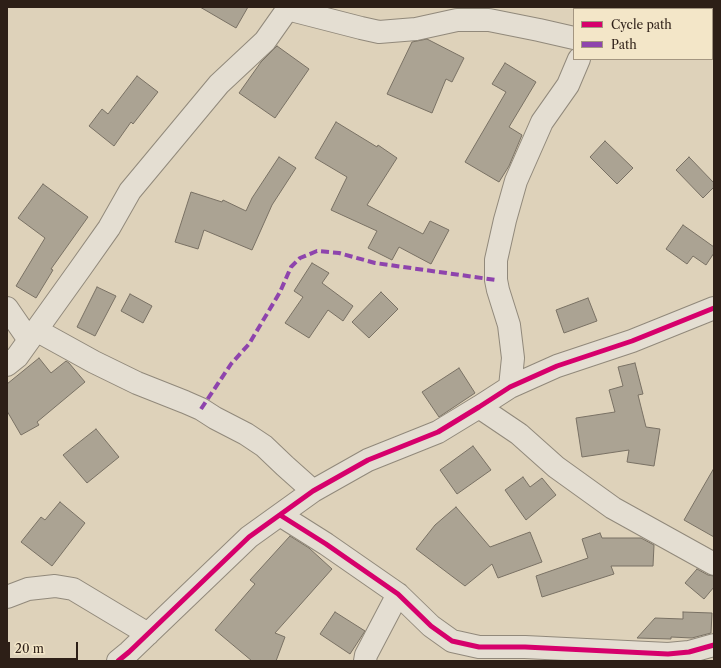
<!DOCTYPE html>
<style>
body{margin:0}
#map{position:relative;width:721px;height:668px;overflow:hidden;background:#ded2ba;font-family:"Libre Caslon Text",serif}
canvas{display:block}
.frame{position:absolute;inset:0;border:8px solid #2d1f17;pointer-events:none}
.legend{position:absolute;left:573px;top:8px;width:140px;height:52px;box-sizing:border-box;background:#f3e6c8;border:1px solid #a49681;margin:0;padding:5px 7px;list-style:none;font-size:12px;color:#2d1f17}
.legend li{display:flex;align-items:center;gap:8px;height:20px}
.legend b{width:20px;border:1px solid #a49681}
.scale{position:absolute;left:8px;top:642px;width:70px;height:18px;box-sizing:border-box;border:2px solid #2d1f17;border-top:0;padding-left:5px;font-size:12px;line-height:14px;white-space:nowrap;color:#2d1f17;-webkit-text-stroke:3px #f3e6c8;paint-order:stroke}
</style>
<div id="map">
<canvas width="721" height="668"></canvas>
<div class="frame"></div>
<ul class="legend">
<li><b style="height:5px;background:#d6006c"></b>Cycle path</li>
<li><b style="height:5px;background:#8e44ad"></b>Path</li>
</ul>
<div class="scale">20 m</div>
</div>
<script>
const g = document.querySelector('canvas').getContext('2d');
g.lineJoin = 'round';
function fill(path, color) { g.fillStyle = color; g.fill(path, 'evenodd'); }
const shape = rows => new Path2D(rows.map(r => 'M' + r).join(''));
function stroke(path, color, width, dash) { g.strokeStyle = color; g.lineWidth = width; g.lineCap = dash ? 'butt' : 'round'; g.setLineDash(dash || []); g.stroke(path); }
const building = shape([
 [200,7,248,7,236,28,200,7],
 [427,39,464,58,452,82,446,79,432,113,387,94,412,42,427,39],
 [277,46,309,69,275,118,239,93,261,62,277,46],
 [505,63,536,82,509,127,522,135,509,166,499,182,465,162,506,92,492,84,505,63],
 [137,76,158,92,133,124,131,122,114,146,89,126,102,109,108,114,137,76],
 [336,122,377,147,378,145,397,158,367,205,423,234,430,221,449,230,431,264,399,247,392,260,368,248,377,231,331,210,347,177,315,158,336,122],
 [605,141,633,168,617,184,590,157,605,141],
 [279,157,296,168,272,205,252,250,204,230,198,249,175,242,191,192,222,202,223,200,246,211,252,198,279,157],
 [689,157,714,183,714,187,703,198,676,170,689,157],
 [43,184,88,217,51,269,53,270,36,298,16,286,45,238,18,218,43,184],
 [683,225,714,247,714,253,706,265,693,256,687,264,666,249,683,225],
 [312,263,329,273,322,283,353,306,343,321,328,310,309,338,285,323,303,297,294,291,312,263],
 [97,287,116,296,95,336,77,327,97,287],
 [381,292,398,309,369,338,352,322,381,292],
 [130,294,152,306,143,323,121,311,130,294],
 [588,298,597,321,564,333,556,310,588,298],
 [39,358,51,373,66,361,69,363,85,382,37,422,39,425,21,435,7,411,7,384,39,358],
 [635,363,643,394,638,395,646,427,660,429,654,466,627,462,629,450,582,457,576,418,615,412,609,390,623,386,618,367,635,363],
 [459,368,475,393,439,417,422,392,459,368],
 [96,429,119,457,87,483,63,455,96,429],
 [473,446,491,470,457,494,440,470,473,446],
 [714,468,714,537,684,520,714,468],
 [523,477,530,487,542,478,556,495,526,520,505,490,523,477],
 [60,502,85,523,52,566,21,542,41,517,45,520,60,502],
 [456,507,490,547,530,532,542,562,498,578,492,564,465,586,416,549,435,525,456,507],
 [600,533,602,538,641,538,654,545,653,566,611,566,614,574,542,597,536,576,588,558,582,539,600,533],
 [290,536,309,548,332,569,275,633,285,637,276,661,252,661,215,630,255,584,250,580,290,536],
 [697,569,708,575,714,576,714,587,704,599,685,583,697,569],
 [335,612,365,631,350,654,320,634,335,612],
 [683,612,712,613,711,633,692,638,671,637,671,639,637,638,655,618,683,619,683,612]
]);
fill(building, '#aba393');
stroke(building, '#797164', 1);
const minor = shape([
 [287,9,361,28,379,32,416,29,457,20,489,20,539,30,574,38],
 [606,9,607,7],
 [7,308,29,340],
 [36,330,94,362,137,383,185,402,201,409,215,418,246,434,264,446,285,466,313,491],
 [7,365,17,357,80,269,109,228,130,191,219,84,265,41,289,7],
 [510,387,513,358,509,325,498,290,496,280,496,260,505,220,516,181,542,122,568,85,579,59],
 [479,407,519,434,556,467,613,508,714,564],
 [280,515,326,544,398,594,431,626,452,641,479,647,525,647,668,654,689,652,714,645],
 [7,597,28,589,55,586,73,589,148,634],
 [118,661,129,652,249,537,313,491,368,460,438,432,479,407,510,387,557,366,632,341,714,308],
 [365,661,366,655,398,594]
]);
stroke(minor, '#91897b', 24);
stroke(minor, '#e4ded2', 22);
stroke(shape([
 [201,409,231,364,249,344,280,292,291,267,300,258,317,251,339,253,375,263,496,280]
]), '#8e44ad', 4, [8, 4]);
stroke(shape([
 [280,515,326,544,398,594,431,626,452,641,479,647,525,647,668,654,689,652,714,645],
 [118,661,129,652,249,537,313,491,368,460,438,432,479,407,510,387,557,366,632,341,714,308]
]), '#d6006c', 5);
</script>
